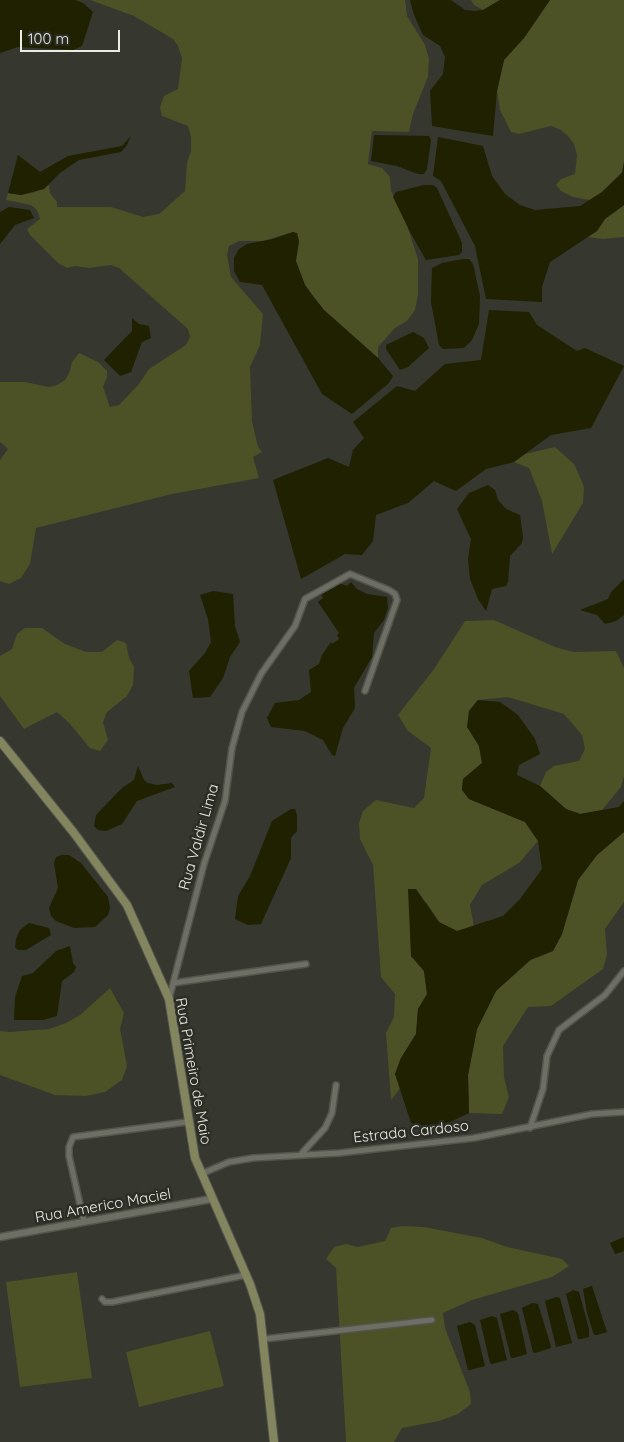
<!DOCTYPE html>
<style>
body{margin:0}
#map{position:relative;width:624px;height:1442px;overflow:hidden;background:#36372e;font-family:Quicksand,sans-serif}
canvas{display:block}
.scale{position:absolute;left:20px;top:30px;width:100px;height:22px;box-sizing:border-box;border:2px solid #eaebe5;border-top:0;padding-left:6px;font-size:15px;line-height:18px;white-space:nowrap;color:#eaebe5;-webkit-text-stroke:4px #2c2d25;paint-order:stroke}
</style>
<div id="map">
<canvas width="624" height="1442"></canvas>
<div class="scale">100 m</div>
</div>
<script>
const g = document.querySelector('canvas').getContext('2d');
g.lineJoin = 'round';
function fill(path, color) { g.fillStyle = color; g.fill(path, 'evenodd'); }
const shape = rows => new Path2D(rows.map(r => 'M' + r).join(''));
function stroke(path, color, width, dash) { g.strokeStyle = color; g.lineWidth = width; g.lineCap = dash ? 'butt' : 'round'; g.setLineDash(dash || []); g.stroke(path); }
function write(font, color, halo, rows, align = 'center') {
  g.font = font + ' Quicksand,sans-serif'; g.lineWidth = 5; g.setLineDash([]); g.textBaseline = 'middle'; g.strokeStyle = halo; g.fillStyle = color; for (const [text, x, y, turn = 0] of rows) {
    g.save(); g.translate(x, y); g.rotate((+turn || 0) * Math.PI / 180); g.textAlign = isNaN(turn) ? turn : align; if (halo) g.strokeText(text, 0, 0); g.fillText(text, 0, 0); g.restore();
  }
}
fill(shape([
 [90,0,405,0,407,16,425,45,429,59,428,77,413,114,409,132,372,131,368,164,382,168,390,177,391,191,404,216,418,259,418,295,415,310,407,321,395,328,378,347,378,358,324,310,313,296,305,285,295,260,299,241,293,232,263,241,239,241,229,246,227,255,231,277,263,314,260,345,250,367,252,421,258,447,262,452,253,457,259,478,172,494,36,528,30,564,21,578,9,584,0,581,0,460,8,449,0,442,0,382,25,382,49,387,57,385,65,380,70,371,72,362,79,353,98,362,107,371,107,377,103,387,110,407,119,405,139,384,149,369,186,345,190,337,188,329,119,268,111,265,89,268,75,266,67,268,58,263,30,235,27,229,40,219,37,210,31,205,6,200,8,193,21,195,35,192,49,185,50,193,57,202,57,207,111,207,143,217,159,214,185,191,187,163,191,151,191,137,188,126,162,116,160,107,164,96,178,89,182,58,178,46,173,39,134,16],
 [471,0,500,0,483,10,474,5],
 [550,0,624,0,624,162,622,172,602,192,590,200,573,197,561,191,556,185,561,179,575,174,577,155,574,144,568,136,561,130,551,126,519,134,511,132,500,110,497,91,504,60,524,38],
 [624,205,624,237,603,239,587,237,597,231,605,219],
 [555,447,574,464,579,475,584,487,583,503,552,554,542,501,529,468,514,462,525,454],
 [494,620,555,647,573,652,616,651,624,668,624,776,621,787,602,810,580,814,566,809,540,786,546,772,554,766,579,761,585,749,582,735,564,714,508,697,478,700,469,711,468,727,479,746,482,763,463,779,462,790,469,799,525,822,538,841,519,863,482,885,470,905,474,927,457,931,439,922,426,902,411,935,411,956,424,971,427,994,418,1009,416,1034,401,1058,395,1074,401,1087,391,1100,386,1033,394,1017,395,994,381,977,373,865,360,839,359,823,363,811,376,800,414,808,424,798,431,748,408,731,398,715,434,669,465,621],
 [25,628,42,628,65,644,86,652,102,652,117,640,126,643,129,658,134,667,133,685,127,696,107,712,103,722,108,740,100,751,90,748,69,723,57,712,24,729,0,696,0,656,12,649,17,634],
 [624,832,624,902,605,929,607,955,603,969,551,1006,528,1007,503,1046,504,1077,509,1097,502,1114,469,1113,468,1075,477,1029,496,991,531,960,553,951,562,934,578,880,597,855],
 [110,988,124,1013,120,1029,127,1066,122,1080,105,1092,86,1096,55,1095,0,1075,0,1031,10,1032,49,1029,66,1023,80,1015],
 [402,1226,424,1227,482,1238,507,1247,562,1259,569,1266,552,1277,472,1300,443,1313,445,1328,470,1392,471,1404,458,1414,439,1421,402,1428,394,1442,346,1442,336,1268,326,1259,334,1247,346,1244,358,1247,385,1241,391,1228],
 [77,1272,92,1378,20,1387,6,1282],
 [210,1331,224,1386,139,1407,126,1352]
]), '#4d5126');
fill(shape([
 [0,0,75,0,83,3,93,12,82,46,73,50,18,47,0,53],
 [410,0,451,0,465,10,475,11,483,10,500,0,550,0,524,38,504,60,497,91,493,136,432,126,430,91,443,74,445,57,440,46,423,35,414,15],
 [374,135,429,136,431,140,427,169,424,174,418,174,397,166,371,161],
 [131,136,127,145,121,152,79,160,60,173,44,189,21,195,8,193,18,155,40,172,68,156,122,146],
 [438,137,483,146,492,176,505,194,520,205,535,210,580,206,602,192,622,173,624,162,624,205,605,219,597,231,550,262,542,287,542,302,486,299,475,246,441,181,433,176],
 [424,185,433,185,437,188,462,243,462,252,459,255,426,260,410,232,393,197,396,192],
 [9,207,30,210,34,218,15,225,0,244,0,212],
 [293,232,297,233,299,241,296,261,305,285,313,296,324,310,378,358,393,376,389,383,352,414,322,394,262,285,240,282,234,271,234,258,239,249,247,244,273,239],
 [463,259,469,259,473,264,480,296,479,324,472,340,464,348,443,349,439,345,431,302,432,268,442,263],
 [489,310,529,312,537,325,577,351,585,348,624,366,591,428,551,435,514,462,486,469,456,491,434,481,408,503,376,515,373,541,362,555,345,554,301,579,273,480,328,458,349,467,353,450,364,438,353,422,397,386,415,391,445,364,481,360],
 [132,318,139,324,149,326,151,338,142,342,131,372,120,376,104,360,132,331],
 [413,332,424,338,429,348,408,367,400,370,386,349,386,345],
 [488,485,495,490,498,500,506,509,520,515,523,537,522,543,510,556,508,582,506,586,492,589,486,611,478,599,470,579,468,559,471,539,457,509,469,493],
 [624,579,624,615,616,621,605,624,597,615,580,610,608,599,611,592],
 [351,582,357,589,367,594,387,597,388,608,384,620,374,633,372,657,354,688,355,708,343,728,335,756,332,755,323,740,305,731,271,727,267,718,275,703,299,700,311,692,309,670,319,664,322,655,331,642,332,644,339,639,337,635,339,633,318,602,323,598,321,594,332,586,339,583,347,586],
 [213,591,233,594,235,626,240,642,230,657,223,678,210,697,193,698,189,671,205,653,211,642,208,619,200,595],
 [478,700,500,702,518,715,535,739,540,754,519,765,517,775,540,786,566,809,580,814,619,807,624,801,624,832,597,855,578,880,562,934,553,951,530,960,496,991,477,1029,468,1075,469,1113,444,1125,424,1126,411,1123,395,1074,401,1058,416,1034,418,1009,427,994,424,971,411,956,408,889,416,889,439,922,457,931,503,916,520,899,542,869,538,841,525,822,469,799,462,790,463,779,482,763,479,746,467,727,469,711],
 [138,766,144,780,148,783,157,785,172,783,175,787,137,801,122,824,106,831,98,830,94,826,96,815,122,788,134,780],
 [291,809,295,809,297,815,297,831,291,838,291,858,261,924,248,925,235,919,238,896,250,876,272,821],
 [62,855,69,855,81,863,108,897,110,908,108,915,95,927,74,928,56,921,51,916,49,908,58,888,54,863,56,857],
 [29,923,49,928,51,935,26,950,18,950,15,947,16,939,20,930],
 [70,946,73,963,76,967,74,972,62,981,57,1016,43,1020,14,1020,15,997,22,976,33,973,56,951],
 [624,1237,624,1251,615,1254,610,1243],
 [592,1286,607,1332,597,1335,594,1335,587,1313,583,1289],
 [573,1290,579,1292,589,1329,589,1337,581,1339,578,1339,566,1294],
 [556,1297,560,1298,572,1343,556,1347,545,1301],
 [532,1303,538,1304,550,1343,551,1348,535,1353,533,1352,522,1308],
 [513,1310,518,1313,527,1354,513,1358,511,1358,500,1314],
 [492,1316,497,1318,507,1360,492,1364,490,1363,480,1320],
 [470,1322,475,1325,485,1366,470,1370,468,1370,457,1326]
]), '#1f2100');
const minor = shape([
 [173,983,306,964],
 [169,999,204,864,225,801,232,748,242,712,261,674,295,626,305,599,350,574,389,590,395,594,397,600,365,691],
 [530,1128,543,1089,547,1056,559,1030,605,995,624,971],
 [302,1153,325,1128,332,1113,336,1085],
 [201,1174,229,1162,253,1158,339,1153,474,1138,592,1114,624,1112],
 [84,1222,69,1156,69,1147,73,1137,187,1122],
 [102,1299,105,1302,112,1302,246,1275],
 [264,1339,432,1320]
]);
const tertiary = shape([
 [0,1237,211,1199]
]);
const secondary = shape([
 [0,741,74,833,127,905,169,999,195,1158,250,1284,260,1314,274,1442]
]);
stroke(minor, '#53544c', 8);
stroke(tertiary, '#53544c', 9);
stroke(secondary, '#53544c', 10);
stroke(minor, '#6d6e64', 5);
stroke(tertiary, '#6d6e64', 6);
stroke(secondary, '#82855d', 8);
write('15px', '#eaebe5', '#2c2d25', [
 ["Rua Valdir Lima",199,837,-74],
 ["Rua Primeiro de Maio",193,1071,80],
 ["Estrada Cardoso",411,1132,-6],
 ["Rua Americo Maciel",103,1206,-10]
]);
</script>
